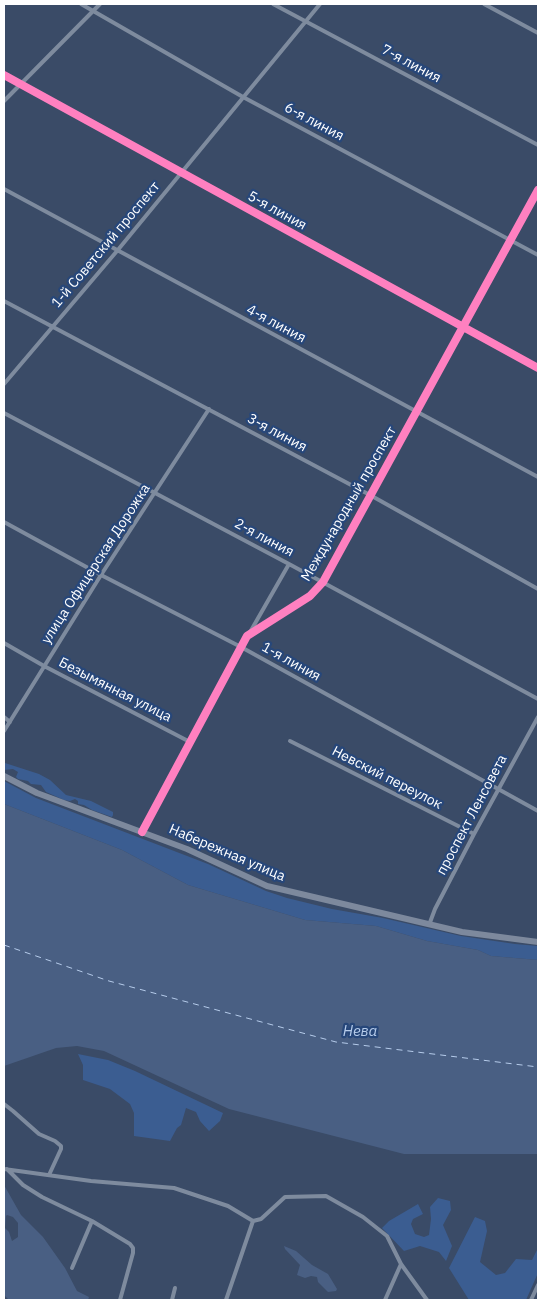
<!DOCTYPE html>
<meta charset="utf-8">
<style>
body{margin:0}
#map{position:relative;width:542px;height:1304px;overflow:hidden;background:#3a4b67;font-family:"IBM Plex Sans",sans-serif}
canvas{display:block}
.frame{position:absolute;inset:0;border:5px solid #fff;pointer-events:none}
</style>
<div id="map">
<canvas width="542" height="1304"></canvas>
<div class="frame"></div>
</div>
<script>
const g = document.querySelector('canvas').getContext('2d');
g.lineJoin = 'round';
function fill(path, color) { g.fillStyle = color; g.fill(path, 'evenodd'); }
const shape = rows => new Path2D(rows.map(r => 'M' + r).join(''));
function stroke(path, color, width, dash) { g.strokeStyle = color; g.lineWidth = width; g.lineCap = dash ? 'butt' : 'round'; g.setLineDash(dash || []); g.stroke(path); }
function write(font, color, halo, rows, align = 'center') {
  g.font = font + ' "IBM Plex Sans",sans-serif'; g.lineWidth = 4.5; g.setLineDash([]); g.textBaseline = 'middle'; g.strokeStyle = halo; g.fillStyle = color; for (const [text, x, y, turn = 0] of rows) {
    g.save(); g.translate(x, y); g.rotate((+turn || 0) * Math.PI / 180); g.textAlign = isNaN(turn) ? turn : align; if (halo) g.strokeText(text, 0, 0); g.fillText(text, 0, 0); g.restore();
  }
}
fill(shape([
 [5,763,39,774,50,780,66,795,91,801,113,812,113,815,112,817,92,810,84,805,78,804,78,801,75,799,70,801,64,800,46,792,41,785,31,784,28,781,18,779,16,777,18,772,13,769,4,770],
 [4,781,36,798,208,864,266,891,287,898,332,909,383,918,461,936,515,944,538,946,538,960,491,956,478,950,427,941,376,926,305,920,188,885,122,850,4,804],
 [78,1054,108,1060,135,1071,223,1113,220,1121,209,1131,200,1121,196,1112,186,1108,181,1125,177,1128,170,1141,134,1136,134,1113,130,1104,110,1089,83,1080,83,1065],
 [438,1198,450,1201,451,1210,443,1225,452,1246,446,1261,439,1252,420,1246,404,1251,382,1228,389,1221,418,1204,423,1214,413,1219,411,1224,415,1234,424,1237,429,1235,431,1219,430,1207],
 [475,1217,485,1221,487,1231,480,1262,496,1275,505,1273,516,1259,532,1260,538,1248,538,1273,526,1300,469,1300,449,1268]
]), '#3b5d91');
fill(shape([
 [4,804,122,850,188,885,305,920,376,926,427,941,478,950,491,956,538,960,538,1154,404,1154,229,1109,104,1051,77,1046,56,1048,4,1066],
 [4,1185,21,1215,43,1237,65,1268,77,1291,89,1297,88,1300,9,1300,4,1295],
 [7,1215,13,1217,18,1223,18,1237,12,1241,9,1232,5,1228,6,1216],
 [284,1246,296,1251,312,1265,328,1274,337,1289,336,1291,328,1292,318,1282,317,1277,311,1276,305,1278,297,1275,300,1265,285,1249]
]), '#495f83');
stroke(shape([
 [4,945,109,981,336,1042,538,1067]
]), '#b6cceb', 1, [6, 5]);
stroke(shape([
 [81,4,243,97,538,255],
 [273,4,538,145],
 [484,4,538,33],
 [4,75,538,368],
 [4,101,100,4],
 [4,189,538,477],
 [4,301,370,495,538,589],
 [4,384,117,251,320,4],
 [4,413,289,564,538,699],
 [4,522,101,575,241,647,538,811],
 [249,634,289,564],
 [4,643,44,666,190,742],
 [4,717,10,722],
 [4,731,101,575,209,409],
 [290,741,474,834],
 [429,925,435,909,474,834,538,717],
 [4,1104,13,1111,39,1134,55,1141,61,1146,61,1149,49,1175],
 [4,1169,91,1181,174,1188,228,1206,253,1221,261,1219,285,1197,326,1196,363,1217,387,1236,401,1264,427,1300],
 [7,1169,23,1185,42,1197,92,1221,130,1244,133,1248,133,1253,120,1300],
 [72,1268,92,1221],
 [172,1300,175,1288],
 [226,1300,253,1221],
 [385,1300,401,1264],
 [531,1300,538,1285]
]), '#7e8b9e', 4);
stroke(shape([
 [142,832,247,636,310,596,323,582,538,190]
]), '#7a869a', 5.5);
stroke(shape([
 [4,776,37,793,187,849,267,886,462,932,538,942]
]), '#7d899d', 6);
stroke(shape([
 [4,75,538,368],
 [142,832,247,636,310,596,323,582,538,190]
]), '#ff80c0', 8);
write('14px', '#fff', '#27477a', [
 ["7-я линия",411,64,28],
 ["6-я линия",314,122,28],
 ["5-я линия",277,211,29],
 ["1-й Советский проспект",106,245,-50],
 ["4-я линия",276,324,28],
 ["3-я линия",277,433,28],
 ["Международный проспект",349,504,-60],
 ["2-я линия",264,538,28],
 ["улица Офицерская Дорожка",96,564,-57],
 ["1-я линия",291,662,29],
 ["Безымянная улица",115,690,27],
 ["Невский переулок",387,778,27],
 ["проспект Ленсовета",472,815,-62],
 ["Набережная улица",227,853,23]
]);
write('italic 15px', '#b6cceb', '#27477a', [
 ["Нева",360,1032]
]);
</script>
